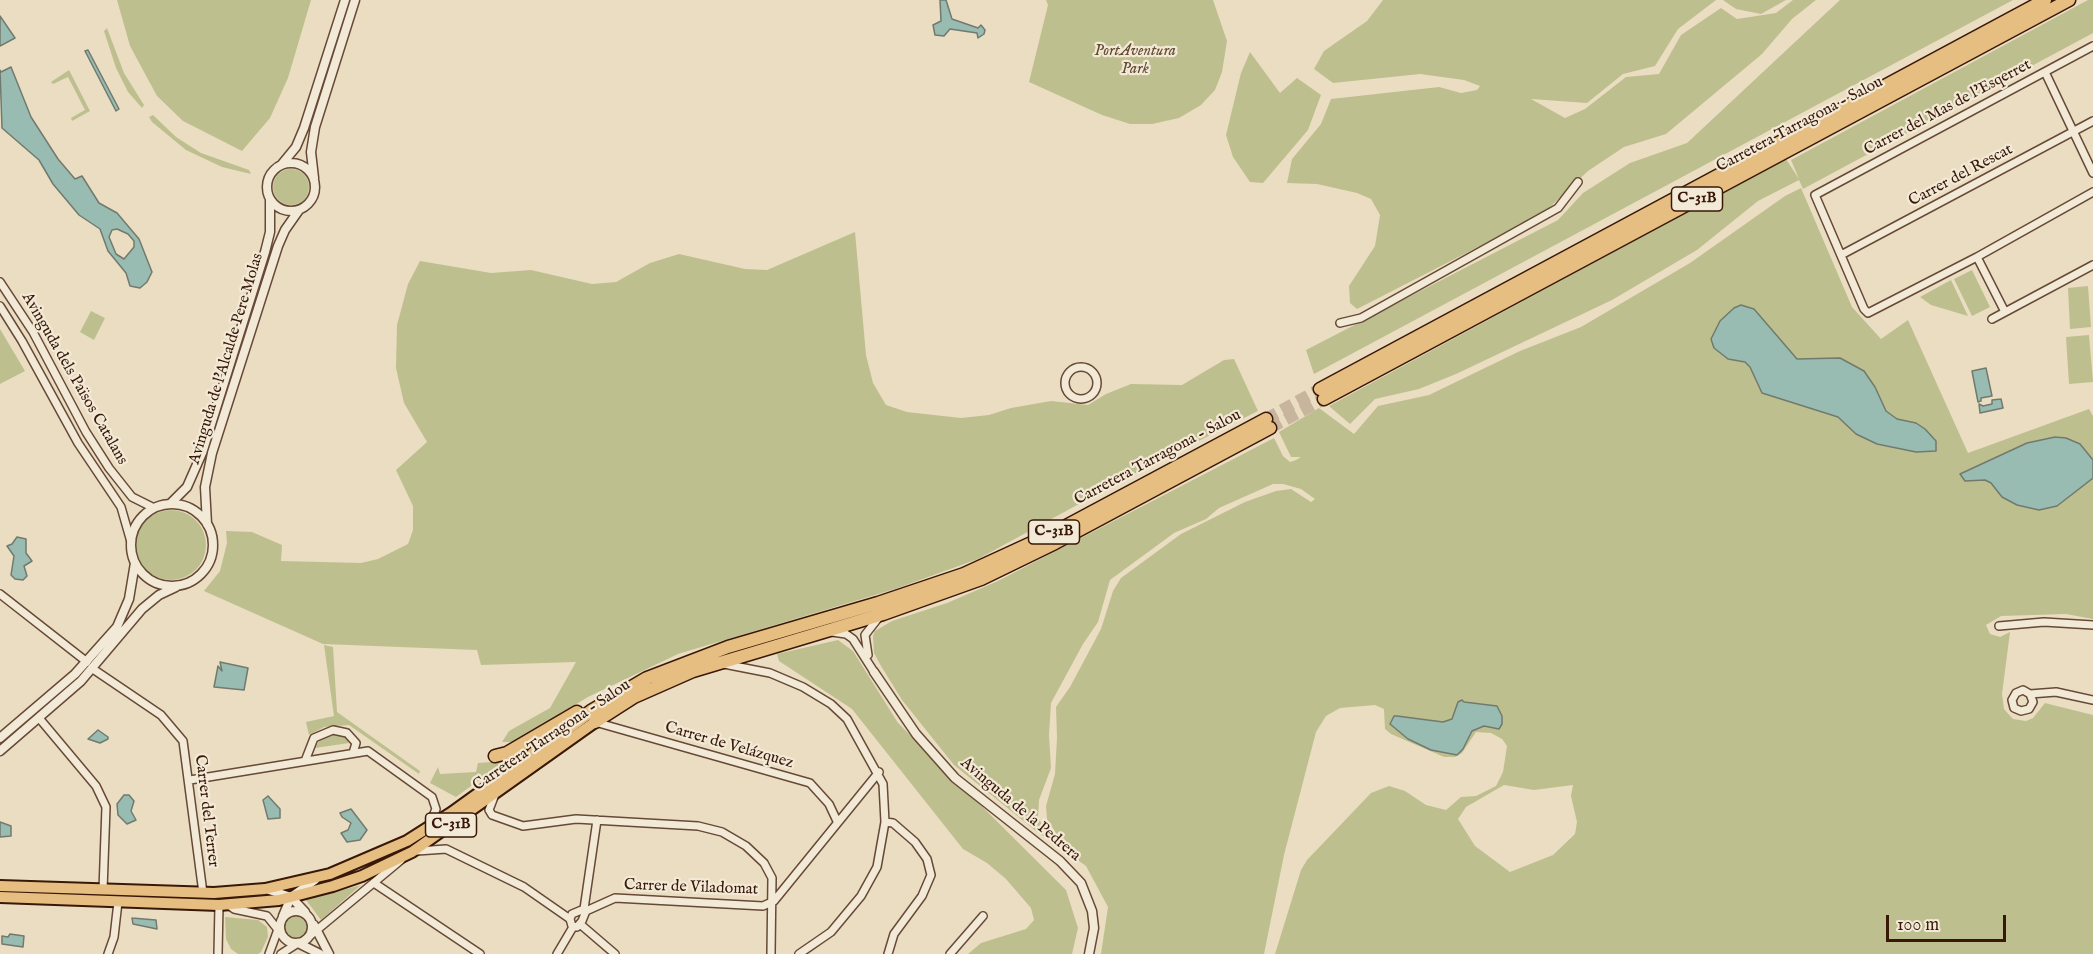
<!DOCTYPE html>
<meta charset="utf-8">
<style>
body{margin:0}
#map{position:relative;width:2093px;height:954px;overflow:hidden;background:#ebddc2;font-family:"IM FELL English",serif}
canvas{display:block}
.scale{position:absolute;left:1886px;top:915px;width:120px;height:27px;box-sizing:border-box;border:3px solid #391808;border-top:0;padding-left:8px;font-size:18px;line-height:21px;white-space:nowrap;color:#391808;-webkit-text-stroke:4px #f2e9d7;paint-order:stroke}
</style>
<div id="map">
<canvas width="2093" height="954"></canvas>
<div class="scale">100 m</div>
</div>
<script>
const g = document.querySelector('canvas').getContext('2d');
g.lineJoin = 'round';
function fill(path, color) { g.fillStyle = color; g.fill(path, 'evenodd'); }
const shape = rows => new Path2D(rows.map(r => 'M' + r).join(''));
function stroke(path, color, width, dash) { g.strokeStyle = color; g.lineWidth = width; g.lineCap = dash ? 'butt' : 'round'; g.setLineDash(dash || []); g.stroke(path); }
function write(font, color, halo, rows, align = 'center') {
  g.font = font + ' "IM FELL English",serif'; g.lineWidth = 4.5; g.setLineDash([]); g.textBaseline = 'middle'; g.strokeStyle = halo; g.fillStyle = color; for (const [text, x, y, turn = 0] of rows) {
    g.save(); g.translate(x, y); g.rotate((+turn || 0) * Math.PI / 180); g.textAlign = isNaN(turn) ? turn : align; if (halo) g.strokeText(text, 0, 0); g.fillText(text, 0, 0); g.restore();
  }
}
fill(shape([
 [117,0,311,0,288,78,270,118,242,151,183,121,157,96,130,46],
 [1046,0,1213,0,1227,41,1222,72,1215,90,1201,105,1179,118,1152,124,1130,124,1102,115,1029,82,1048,5],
 [1383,0,1716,0,1678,29,1655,66,1623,74,1587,103,1531,99,1565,118,1585,109,1626,77,1659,74,1681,35,1721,8,1737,19,1776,13,1793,0,1816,0,1792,19,1762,54,1666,134,1624,147,1588,171,1549,208,1482,245,1357,309,1350,303,1349,286,1375,246,1380,215,1371,199,1357,193,1317,184,1287,183,1292,159,1321,124,1331,99,1439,87,1461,93,1477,90,1480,86,1464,80,1420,74,1333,83,1314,69,1324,51,1367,21],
 [1723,0,1786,0,1761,14,1736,9],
 [1840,0,2013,0,1314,374,1306,350,1558,220,1583,193,1630,163,1687,143],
 [2088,0,2093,0,2093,33,1803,189,1799,180,1758,201,1697,250,1612,300,1456,374,1419,389,1375,399,1350,424,1329,406,1786,159,1799,179,1791,160],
 [107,28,124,73,144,105,142,108,128,92,116,68,104,31],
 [1250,52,1280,93,1297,78,1321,95,1308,130,1263,183,1250,182,1233,157,1226,135,1241,73],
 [69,70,90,111,72,121,71,118,85,110,68,77,53,84,51,82],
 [153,115,176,137,201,153,249,170,251,174,222,167,186,150,152,122,149,117],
 '273 187a18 18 0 1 1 36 0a18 18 0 1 1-36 0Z',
 [1801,188,1852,307,1881,339,1908,320,1968,453,2089,409,2093,416,2093,619,2066,614,2001,616,1986,625,1990,634,2000,637,2010,632,2002,694,2004,709,2013,719,2026,721,2033,718,2045,703,2093,715,2093,954,1275,954,1301,870,1307,860,1371,793,1389,786,1405,791,1426,805,1446,810,1461,797,1476,796,1496,786,1503,772,1507,746,1502,739,1491,733,1476,732,1462,753,1455,757,1444,757,1391,734,1385,729,1384,709,1375,705,1340,708,1326,716,1316,732,1284,855,1264,954,1101,954,1108,907,1086,866,1036,831,954,765,902,700,881,666,874,653,873,636,875,631,892,621,947,603,998,581,1274,438,1283,456,1290,462,1296,460,1301,457,1291,457,1279,432,1319,408,1354,434,1378,406,1429,395,1520,351,1581,327,1690,263,1785,196],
 [1273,484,1283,484,1301,489,1315,499,1311,502,1291,489,1276,491,1245,502,1181,534,1121,578,1113,591,1101,629,1070,687,1056,707,1057,738,1055,774,1046,806,1047,819,1056,833,1050,840,1038,817,1039,800,1051,768,1049,735,1051,703,1083,644,1098,622,1110,580,1174,533,1206,519,1219,508],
 [1504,785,1534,790,1573,785,1571,796,1577,822,1575,834,1553,855,1510,872,1475,846,1458,819,1466,807],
 [855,232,866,355,873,383,886,405,907,412,961,418,989,415,1011,408,1051,401,1088,405,1106,394,1131,384,1182,385,1224,360,1234,359,1258,411,1145,468,978,559,895,589,678,654,588,697,513,742,502,742,509,731,550,708,576,662,481,665,477,650,323,644,204,591,220,571,227,543,226,531,252,532,282,545,281,561,361,563,378,559,408,544,413,530,413,506,396,470,427,442,404,403,396,368,397,325,408,284,420,261,491,273,531,270,592,284,616,282,650,263,679,254,745,269,767,270],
 [1972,270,1990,307,1972,316,1954,279],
 [1951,280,1968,316,1931,305,1920,297],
 [2088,286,2091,327,2070,329,2068,288],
 [91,311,105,318,94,340,80,332],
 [0,329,25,371,0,384],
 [2089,335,2093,382,2069,384,2066,337],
 '136 545a35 35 0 1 1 70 0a35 35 0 1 1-70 0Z',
 [838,640,853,651,898,723,1066,890,1078,928,1072,954,968,954,981,943,1026,929,1034,920,1031,908,1006,879,987,863,963,849,852,709,779,661,777,654],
 [324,645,333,647,337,712,420,771,419,774,349,725,324,727,309,735,306,722,334,716],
 [333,734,346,737,349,743,315,748,321,738],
 [505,761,456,797,430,783,438,767,440,774,476,772,478,763],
 [361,885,321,920,306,900],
 '285 926a12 12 0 1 1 24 0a12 12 0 1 1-24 0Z',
 [225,917,258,920,267,927,268,937,261,952,258,954,238,954,231,949,226,939]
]), '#bebf8e');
const water = shape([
 [940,0,946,0,952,19,978,28,981,25,985,30,984,34,978,38,977,33,950,29,944,36,935,35,933,25,941,21,940,0],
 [0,16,15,38,0,46,0,16],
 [88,50,119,109,116,111,85,51,88,50],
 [11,67,31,117,58,159,75,179,82,176,99,203,117,213,139,239,152,272,147,282,140,288,130,286,126,273,108,251,100,229,79,215,53,184,39,160,2,128,0,70,1,72,11,67],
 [117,229,128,234,134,241,134,247,124,259,116,254,109,237,112,230,117,229],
 [1741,305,1754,309,1797,359,1840,358,1864,371,1875,387,1886,411,1897,419,1916,423,1925,429,1936,441,1936,451,1916,452,1877,444,1856,434,1838,417,1762,393,1750,367,1745,362,1728,359,1714,348,1711,339,1720,321,1734,308,1741,305],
 [1986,368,1992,396,1981,398,1981,401,1978,402,1972,371,1986,368],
 [2001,399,2003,408,1980,413,1979,404,1983,406,1992,404,1992,400,2001,399],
 [2055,437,2066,438,2080,444,2093,460,2093,478,2057,506,2039,510,2017,505,2002,497,1991,483,1985,480,1965,481,1960,474,2027,443,2055,437],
 [17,537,26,539,26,553,32,561,24,566,27,576,23,580,15,579,11,575,14,556,7,546,12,544,17,537],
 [220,662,248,668,244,690,214,687,218,666,222,671,220,662],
 [1462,700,1464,702,1497,706,1502,716,1502,724,1499,729,1484,726,1472,731,1463,749,1457,755,1431,750,1408,739,1390,724,1394,716,1397,716,1443,722,1452,719,1458,702,1462,700],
 [98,730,108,737,108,739,100,743,88,739,98,730],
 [124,795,129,795,134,801,131,811,136,820,127,824,118,815,117,804,124,795],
 [268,796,280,809,280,818,268,819,263,800,268,796],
 [351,809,367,830,360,840,347,842,341,833,348,830,351,823,342,817,340,813,351,809],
 [0,822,11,826,11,836,0,837,0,822],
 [132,918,156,920,157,929,133,924,132,918],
 [10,934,24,936,23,947,2,944,2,936,8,937,10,934]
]);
fill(water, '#98bcb2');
stroke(water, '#727a6e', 1.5);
stroke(shape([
 [1266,419,1320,389],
 [1270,428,1324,399]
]), '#c7b69d', 12, [12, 6]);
const minor = shape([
 [2093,46,1815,195,1864,309,1868,313,1977,257,2093,192],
 [2045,72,2093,173],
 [1841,255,2093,121],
 [1977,257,2005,312],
 [0,282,33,332,86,432,109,468,132,497,154,508],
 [0,306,22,341,78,443,121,507,131,542],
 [1992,319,2093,265],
 [1340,323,1361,318,1558,208,1578,182],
 '1065 383a16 16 0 1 1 32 0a16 16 0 1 1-32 0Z',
 [0,594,87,662],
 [1999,626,2044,622,2093,625],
 [832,632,846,634,853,639,874,672],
 [868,655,865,635,879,617],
 [724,664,770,673,803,687,831,704,847,719,883,784,885,822,877,867,861,896,831,932,799,954],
 [93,669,161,715,183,741,203,893],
 [2030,694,2033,702,2029,709,2021,711,2014,708,2012,700,2016,693,2023,690,2030,694,2056,692,2093,700],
 [39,718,96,786,106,807,103,890],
 [595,722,810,783,829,804,837,821],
 [305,761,314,738,333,730,347,733,356,743,353,753],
 [190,780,368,751,432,797,436,809,430,823],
 [494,797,489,810,492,815,523,826,576,819,698,826,722,832,746,846,764,863,772,878,771,954],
 [885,822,893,823,915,842,927,859,931,875,922,896,894,934,888,954],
 [417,851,446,849,524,887,570,919],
 [374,883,480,954],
 [227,904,234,909,267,916,283,936],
 [584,909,597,820],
 [584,909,586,911,582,921,577,927,572,926,570,919,572,914,584,909],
 [586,911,615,898,763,906,774,901,879,772],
 [580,924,615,954],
 [306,939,401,860],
 [108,954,114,937,118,902],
 [218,954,219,905],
 [269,954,280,924],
 [281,954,298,943],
 [557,954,573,927],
 [950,954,983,916]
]);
const tertiary = shape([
 '267 187a24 24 0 1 1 48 0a24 24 0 1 1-48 0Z',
 [282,164,296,147,304,128,345,0],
 [314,178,311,152,315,127,355,0],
 [170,504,187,487,202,453,265,252,270,232,270,200],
 '131 545a41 41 0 1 1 82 0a41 41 0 1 1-82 0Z',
 [207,524,205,487,212,453,278,246,285,230,299,210],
 [874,672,916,734,955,778,1060,861,1081,883,1092,911,1094,928,1089,954],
 [0,738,75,674,117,627,129,599,135,563],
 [0,751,81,681,142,609,159,595,176,587],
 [266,889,291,897,305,912],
 '280 927a16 16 0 1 1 32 0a16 16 0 1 1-32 0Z',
 [283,916,291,897,315,880],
 [314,925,329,954],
 [298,943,320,954]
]);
const primary = shape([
 [0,886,214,893,265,889,330,874,407,841,451,813,533,754],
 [0,897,219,905,279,900,333,886,362,876,412,852,595,722]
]);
const trunk = shape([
 [1320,389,2045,0],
 [1324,399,2069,0],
 [595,722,634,697,693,671,883,614,981,579,1055,543,1270,428],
 [533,754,591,711,647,678,728,647,878,603,964,574,1051,534,1266,419],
 [495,756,507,753,577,712]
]);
stroke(minor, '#664936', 10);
stroke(tertiary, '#664936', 11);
stroke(primary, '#391808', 14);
stroke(trunk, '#391808', 15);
stroke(minor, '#f2e9d7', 7);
stroke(tertiary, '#f2e9d7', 8);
stroke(primary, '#e6be81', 10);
stroke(trunk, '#e6be81', 12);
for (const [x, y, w] of [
 [1697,199,51],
 [1054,532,51],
 [451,825,51]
]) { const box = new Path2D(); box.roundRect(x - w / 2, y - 12, w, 24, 4.5); g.fillStyle = '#f2e9d7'; g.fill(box); stroke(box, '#391808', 1.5); }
write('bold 15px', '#391808', null, [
 ["C-31B",1697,199],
 ["C-31B",1054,532],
 ["C-31B",451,825]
]);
write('italic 16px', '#614a30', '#f2e9d7', [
 ["PortAventura",1135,52],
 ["Park",1135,70]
]);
write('16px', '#391808', '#f2e9d7', [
 ["Carrer del Mas de l'Esqerret",1948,108,-28],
 ["Carretera Tarragona - Salou",1800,125,-28],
 ["Carrer del Rescat",1961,176,-28],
 ["Avinguda de l'Alcalde Pere Molas",227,359,-73],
 ["Avinguda dels Països Catalans",74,379,60],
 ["Carretera Tarragona - Salou",1158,458,-28],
 ["Carretera Tarragona - Salou",552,736,-34],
 ["Carrer de Velázquez",729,746,16],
 ["Avinguda de la Pedrera",1020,810,40],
 ["Carrer del Terrer",206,811,83],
 ["Carrer de Viladomat",691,888,2]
]);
</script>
